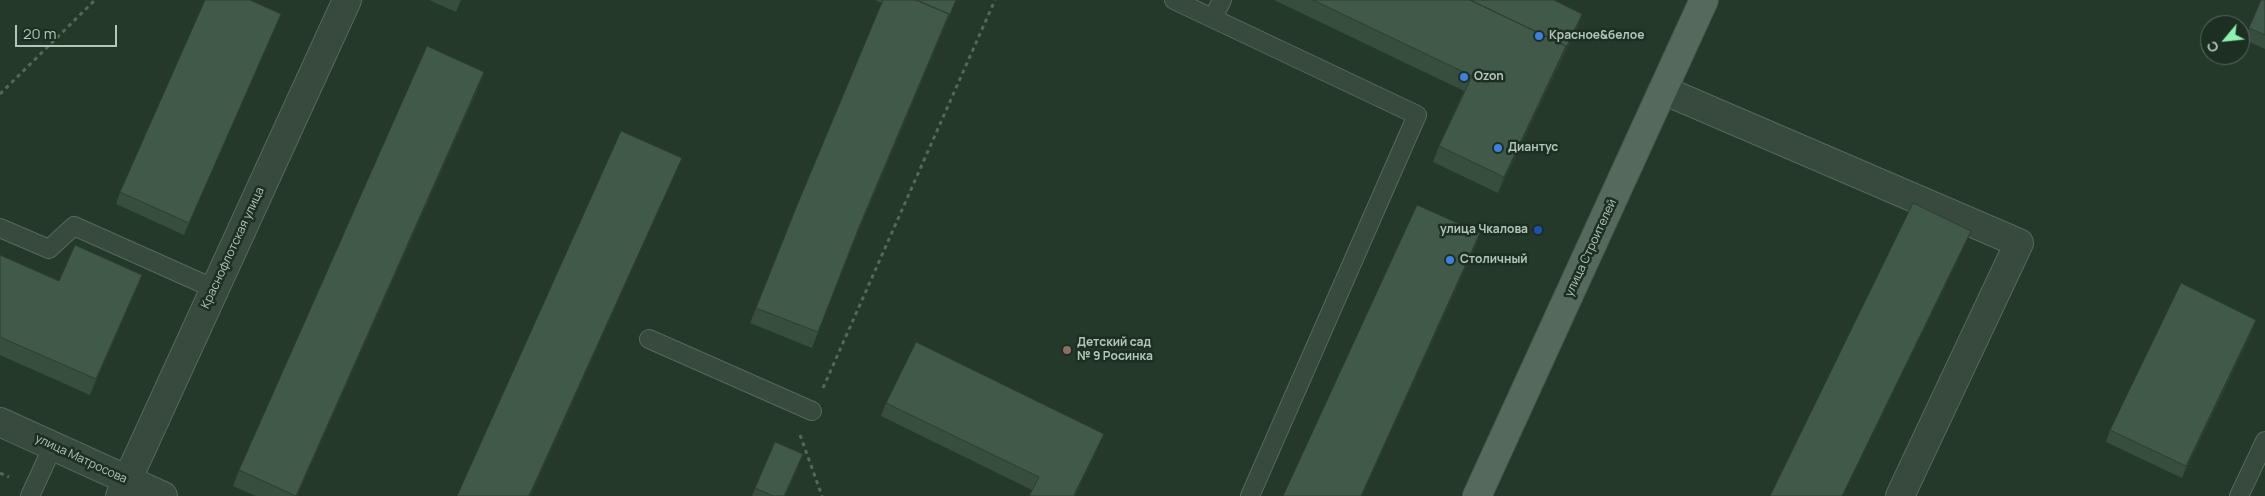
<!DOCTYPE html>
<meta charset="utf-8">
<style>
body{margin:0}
#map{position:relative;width:2265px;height:496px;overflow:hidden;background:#24392a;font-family:Manrope,sans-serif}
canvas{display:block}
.north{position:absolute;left:2200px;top:15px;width:50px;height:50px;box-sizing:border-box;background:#1d2f22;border:1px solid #596b5e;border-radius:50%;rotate:242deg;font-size:14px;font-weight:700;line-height:20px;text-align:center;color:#b3c6b9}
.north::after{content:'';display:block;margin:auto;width:18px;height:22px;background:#8df1af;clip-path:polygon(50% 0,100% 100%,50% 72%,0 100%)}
.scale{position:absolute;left:15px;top:25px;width:102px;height:22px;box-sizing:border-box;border:2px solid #b3c6b9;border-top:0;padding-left:6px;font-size:15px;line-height:18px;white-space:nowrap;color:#b3c6b9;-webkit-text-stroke:4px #1d2f22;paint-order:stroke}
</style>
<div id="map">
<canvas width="2265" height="496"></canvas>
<div class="north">С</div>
<div class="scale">20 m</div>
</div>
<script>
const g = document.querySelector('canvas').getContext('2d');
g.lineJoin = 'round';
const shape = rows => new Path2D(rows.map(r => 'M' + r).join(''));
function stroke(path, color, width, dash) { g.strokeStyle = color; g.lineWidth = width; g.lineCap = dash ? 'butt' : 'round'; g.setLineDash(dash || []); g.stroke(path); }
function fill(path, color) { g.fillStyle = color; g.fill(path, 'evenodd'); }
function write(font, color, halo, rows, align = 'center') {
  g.font = font + ' Manrope,sans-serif'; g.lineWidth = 5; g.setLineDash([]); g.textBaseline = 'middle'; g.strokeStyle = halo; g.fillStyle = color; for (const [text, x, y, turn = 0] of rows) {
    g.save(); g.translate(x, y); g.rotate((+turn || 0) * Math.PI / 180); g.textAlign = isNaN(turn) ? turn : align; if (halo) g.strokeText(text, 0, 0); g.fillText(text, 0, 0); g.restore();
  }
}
const service = shape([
 [1174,0,1417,115,1250,496],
 [1213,18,1222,0],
 [0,228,49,249,74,226,215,289],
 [649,339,812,411],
 [30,496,53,446],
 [2239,496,2265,441]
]);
const minor = shape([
 [1663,90,2019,243,1900,496],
 [0,422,163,496],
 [120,496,347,0]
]);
const primary = shape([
 [1477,496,1704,0]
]);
stroke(service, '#56685b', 20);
stroke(minor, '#56685b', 30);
stroke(primary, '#445649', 30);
stroke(shape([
 [0,94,95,0],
 [823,388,995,0],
 [800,435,822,496],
 [0,473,9,477]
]), '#566854', 3, [4, 4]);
stroke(service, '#374a3d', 18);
stroke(minor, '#374a3d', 28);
stroke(primary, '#556a5c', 28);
fill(shape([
 [429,0,461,0,456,12],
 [875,0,956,0,854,242,812,348,750,323,756,308,882,3],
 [1274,0,1554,0,1582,14,1578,26,1498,193,1433,162,1439,146,1464,91],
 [2265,0,2265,49,2245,40,2249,28],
 [276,26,184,235,116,204,120,192],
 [479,87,297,496,256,496,233,486,239,470],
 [0,255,59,281,142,275,136,290,90,395,0,355],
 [2252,332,2182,478,2106,442,2110,430],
 [886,403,1098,448,1075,495,1032,490,881,416],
 [799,464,785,496,752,496,755,488]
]), '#374d3e');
fill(shape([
 [956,0,854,242,812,348,859,227,949,14],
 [281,14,276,26,184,235,189,223],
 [1582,14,1578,26,1498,193,1504,177],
 [484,72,479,87,297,496,296,496],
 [682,158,676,173,531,496,529,496],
 [1971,231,1965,246,1843,496,1842,496],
 [1480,233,1475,249,1362,496,1361,496],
 [142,275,136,290,90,395,96,379],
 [2256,320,2252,332,2182,478,2186,466],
 [1104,434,1098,448,1075,496,1073,496],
 [803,454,785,496,784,496]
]), '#2d3e32');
const building = shape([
 [205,0,250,0,281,14,189,223,120,192,205,0],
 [883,0,916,0,949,14,859,227,818,332,756,308,798,203,883,0],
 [916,0,956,0,946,24,949,14,916,0],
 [1313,0,1470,0,1566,46,1504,177,1439,146,1472,76,1313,0],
 [1470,0,1554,0,1582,14,1565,50,1566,46,1470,0],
 [2261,0,2265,0,2265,35,2249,28,2261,0],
 [427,46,484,72,296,496,239,470,427,46],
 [621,131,682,158,529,496,457,496,621,131],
 [1913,203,1971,231,1842,496,1770,496,1913,203],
 [1417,205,1480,233,1361,496,1283,496,1417,205],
 [75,245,142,275,96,379,0,337,0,255,59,281,75,245],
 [2181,283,2256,320,2186,466,2110,430,2181,283],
 [916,342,1104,434,1074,495,1076,496,1029,496,1039,477,886,403,916,342],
 [775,442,803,454,784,496,773,496,755,488,775,442]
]);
fill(building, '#405948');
stroke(building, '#2d3e32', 1);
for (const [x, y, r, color] of [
 [1539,36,5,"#3f7fe0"],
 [1464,77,5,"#3f7fe0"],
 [1498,148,5,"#3f7fe0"],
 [1538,230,5,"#1a4fb4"],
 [1450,260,5,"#3f7fe0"],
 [1067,350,5,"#8d6e63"]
]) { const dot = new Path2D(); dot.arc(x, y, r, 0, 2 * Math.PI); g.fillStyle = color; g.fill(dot); stroke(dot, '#1d2f22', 2); }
write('bold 12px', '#b3c6b9', '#1d2f22', [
 ["Красное&белое",1549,36],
 ["Ozon",1474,77],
 ["Диантус",1508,148],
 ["улица Чкалова",1528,230,"right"],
 ["Столичный",1460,260],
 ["Детский сад",1077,343],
 ["№ 9 Росинка",1077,357]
], 'left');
write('12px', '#b3c6b9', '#1d2f22', [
 ["Краснофлотская улица",233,248,-65],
 ["улица Строителей",1591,248,-65],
 ["улица Матросова",81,459,25]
]);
</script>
